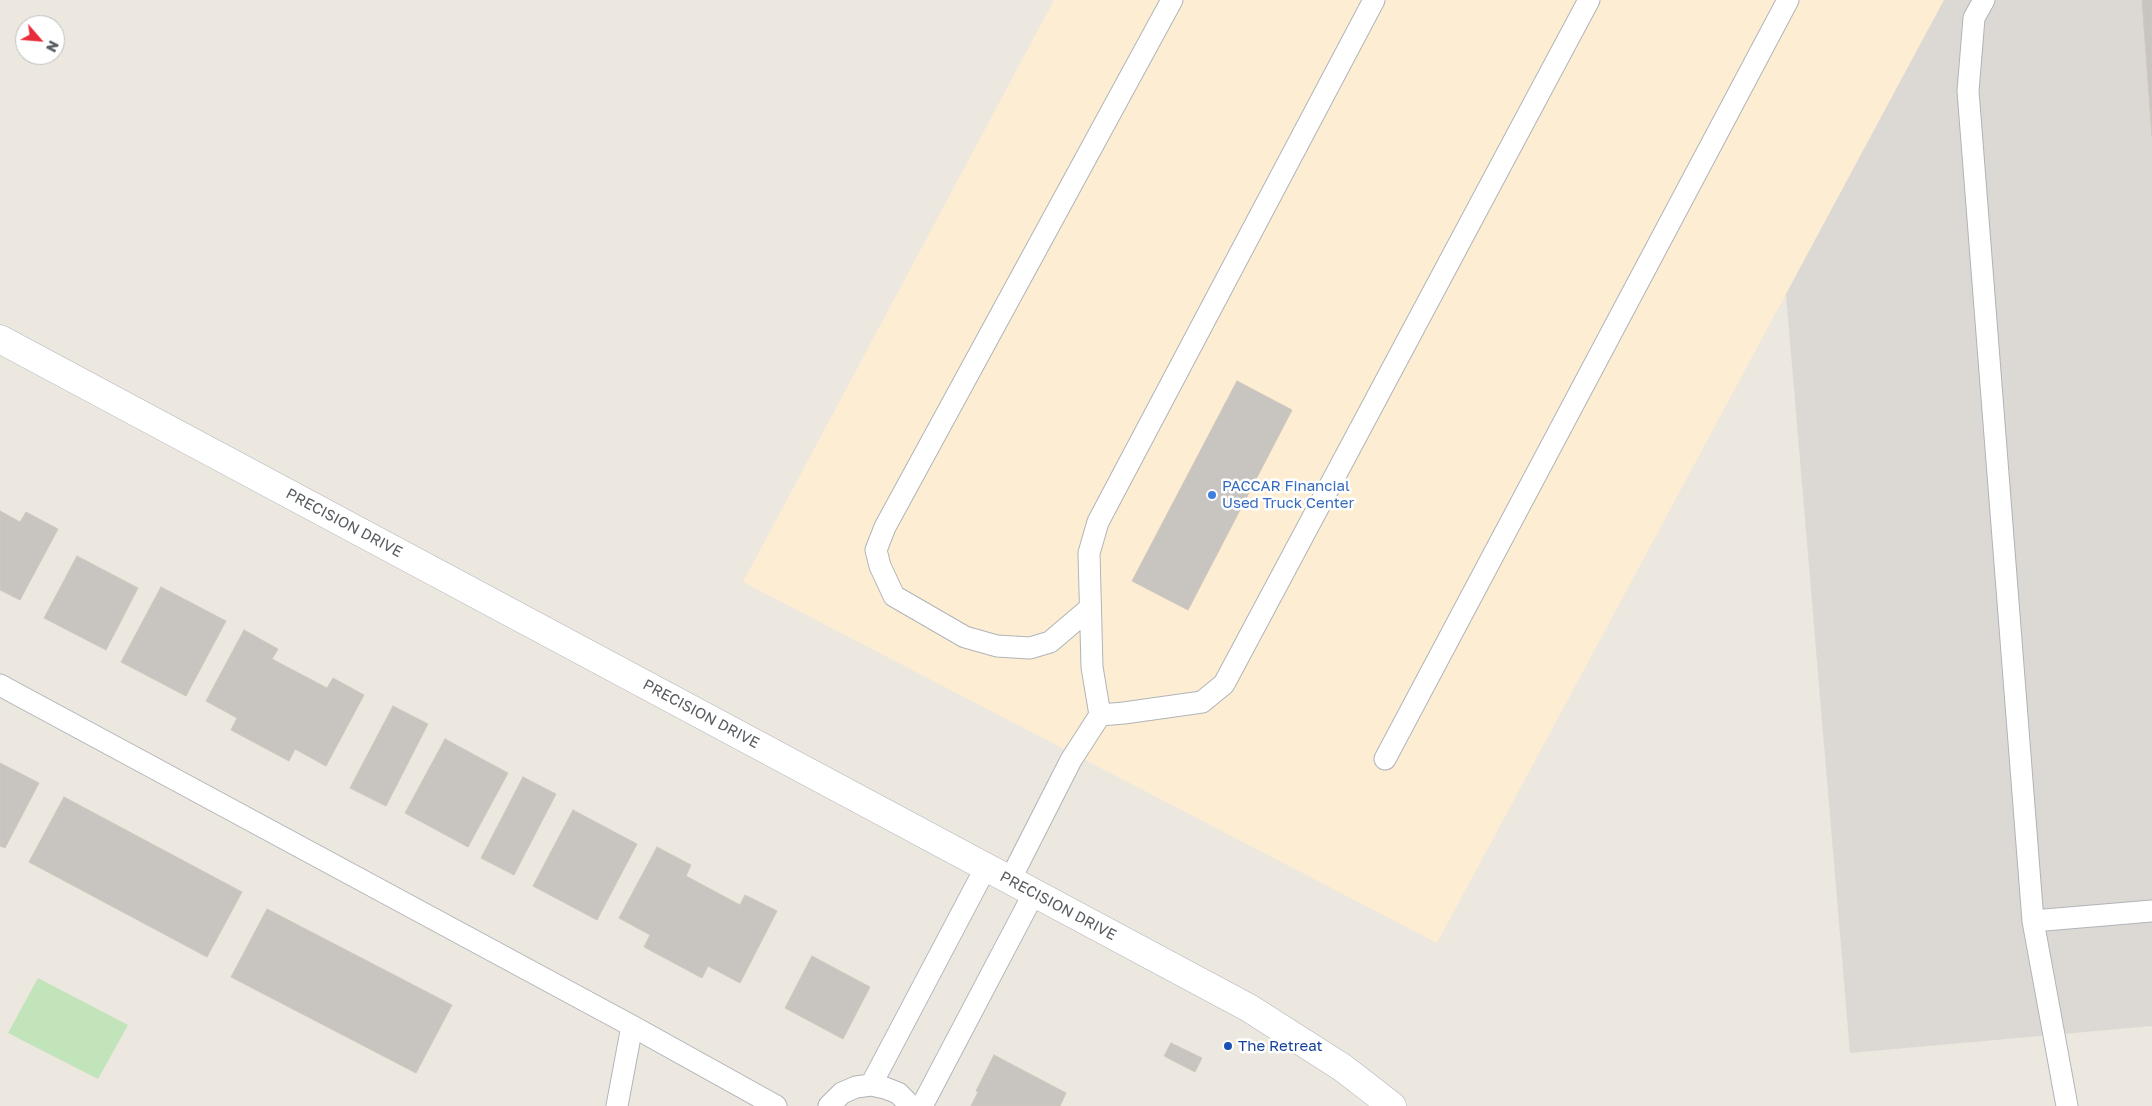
<!DOCTYPE html>
<style>
body{margin:0}
#map{position:relative;width:2152px;height:1106px;overflow:hidden;background:#ece7df;font-family:"Golos Text",sans-serif}
canvas{display:block}
.north{position:absolute;left:15px;top:15px;width:50px;height:50px;box-sizing:border-box;background:#fff;border:1px solid #bcbec0;border-radius:50%;rotate:117deg;font-size:14px;font-weight:700;line-height:20px;text-align:center;color:#585d61}
.north::after{content:'';display:block;margin:auto;width:18px;height:22px;background:#e82a39;clip-path:polygon(50% 0,100% 100%,50% 72%,0 100%)}
</style>
<div id="map">
<canvas width="2152" height="1106"></canvas>
<div class="north">N</div>
</div>
<script>
const g = document.querySelector('canvas').getContext('2d');
g.lineJoin = 'round';
function fill(path, color) { g.fillStyle = color; g.fill(path, 'evenodd'); }
const shape = rows => new Path2D(rows.map(r => 'M' + r).join(''));
function stroke(path, color, width, dash) { g.strokeStyle = color; g.lineWidth = width; g.lineCap = dash ? 'butt' : 'round'; g.setLineDash(dash || []); g.stroke(path); }
function write(font, color, halo, rows, align = 'center') {
  g.font = font + ' "Golos Text",sans-serif'; g.lineWidth = 5; g.setLineDash([]); g.textBaseline = 'middle'; g.strokeStyle = halo; g.fillStyle = color; for (const [text, x, y, turn = 0] of rows) {
    g.save(); g.translate(x, y); g.rotate((+turn || 0) * Math.PI / 180); g.textAlign = isNaN(turn) ? turn : align; if (halo) g.strokeText(text, 0, 0); g.fillText(text, 0, 0); g.restore();
  }
}
fill(shape([
 [1054,0,1944,0,1437,943,743,582]
]), '#fdedd3');
fill(shape([
 [1944,0,2152,0,2152,1026,1850,1053,1786,294]
]), '#dcd9d4');
fill(shape([
 [38,978,128,1025,98,1079,8,1033]
]), '#c2e4bb');
const building = shape([
 [2142,0,2152,0,2152,136,2142,0],
 [1237,381,1292,410,1188,610,1132,581,1237,381],
 [0,511,20,522,26,512,58,529,20,600,0,590,0,511],
 [77,556,138,588,106,650,44,618,77,556],
 [161,587,226,621,186,696,121,662,161,587],
 [244,630,278,649,272,659,327,688,333,678,364,695,326,766,295,749,289,761,231,730,237,718,206,701,244,630],
 [393,706,428,724,386,806,350,788,393,706],
 [445,739,508,773,468,847,405,813,445,739],
 [0,763,39,783,5,848,0,846,0,763],
 [523,777,556,794,514,875,481,858,523,777],
 [64,797,242,892,207,957,29,862,64,797],
 [573,810,637,844,597,920,533,886,573,810],
 [657,847,691,865,686,876,740,905,745,895,777,911,740,983,708,966,702,978,644,947,650,935,619,918,657,847],
 [267,909,452,1005,416,1073,231,977,267,909],
 [812,956,870,987,843,1039,785,1008,812,956],
 [1171,1043,1202,1058,1195,1072,1164,1056,1171,1043],
 [994,1055,1066,1093,1060,1106,971,1106,978,1092,976,1091,994,1055]
]);
fill(building, '#c8c4bf');
stroke(building, '#d0c8be', 1);
const lane = shape([
 [1984,0,1974,18,1968,91,2033,921,2067,1106],
 [1090,608,1050,642,1030,648,997,646,965,637,894,596,880,566,876,550,885,527,1172,0],
 [0,685,632,1026,776,1106],
 [1100,715,1124,713,1202,702,1224,684,1589,0],
 [1385,759,1788,0],
 [1010,880,1071,760,1100,715,1092,667,1089,553,1098,522,1374,0],
 [2033,921,2152,911],
 [871,1085,986,867],
 [617,1106,632,1026],
 [829,1106,842,1093,856,1087,871,1085,885,1088,898,1093,911,1106],
 [922,1106,1034,893]
]);
const secondary = shape([
 [0,339,1249,1008,1343,1068,1392,1106]
]);
stroke(lane, '#b0b4b8', 23);
stroke(secondary, '#b1b6bb', 29);
stroke(lane, '#fff', 21);
stroke(secondary, '#fff', 28);
for (const [x, y, r, color] of [
 [1212,495,5,"#3f7fe0"],
 [1228,1046,5,"#1a4fb4"]
]) { const dot = new Path2D(); dot.arc(x, y, r, 0, 2 * Math.PI); g.fillStyle = color; g.fill(dot); stroke(dot, '#fff', 2); }
write('15px', '#366cbe', '#fff', [
 ["PACCAR Financial",1222,486],
 ["Used Truck Center",1222,503]
], 'left');
write('15px', '#585d61', '#fff', [
 ["PRECISION DRIVE",344,523,28],
 ["PRECISION DRIVE",701,714,28],
 ["PRECISION DRIVE",1058,906,28]
]);
write('15px', '#164399', '#fff', [
 ["The Retreat",1238,1046]
], 'left');
</script>
